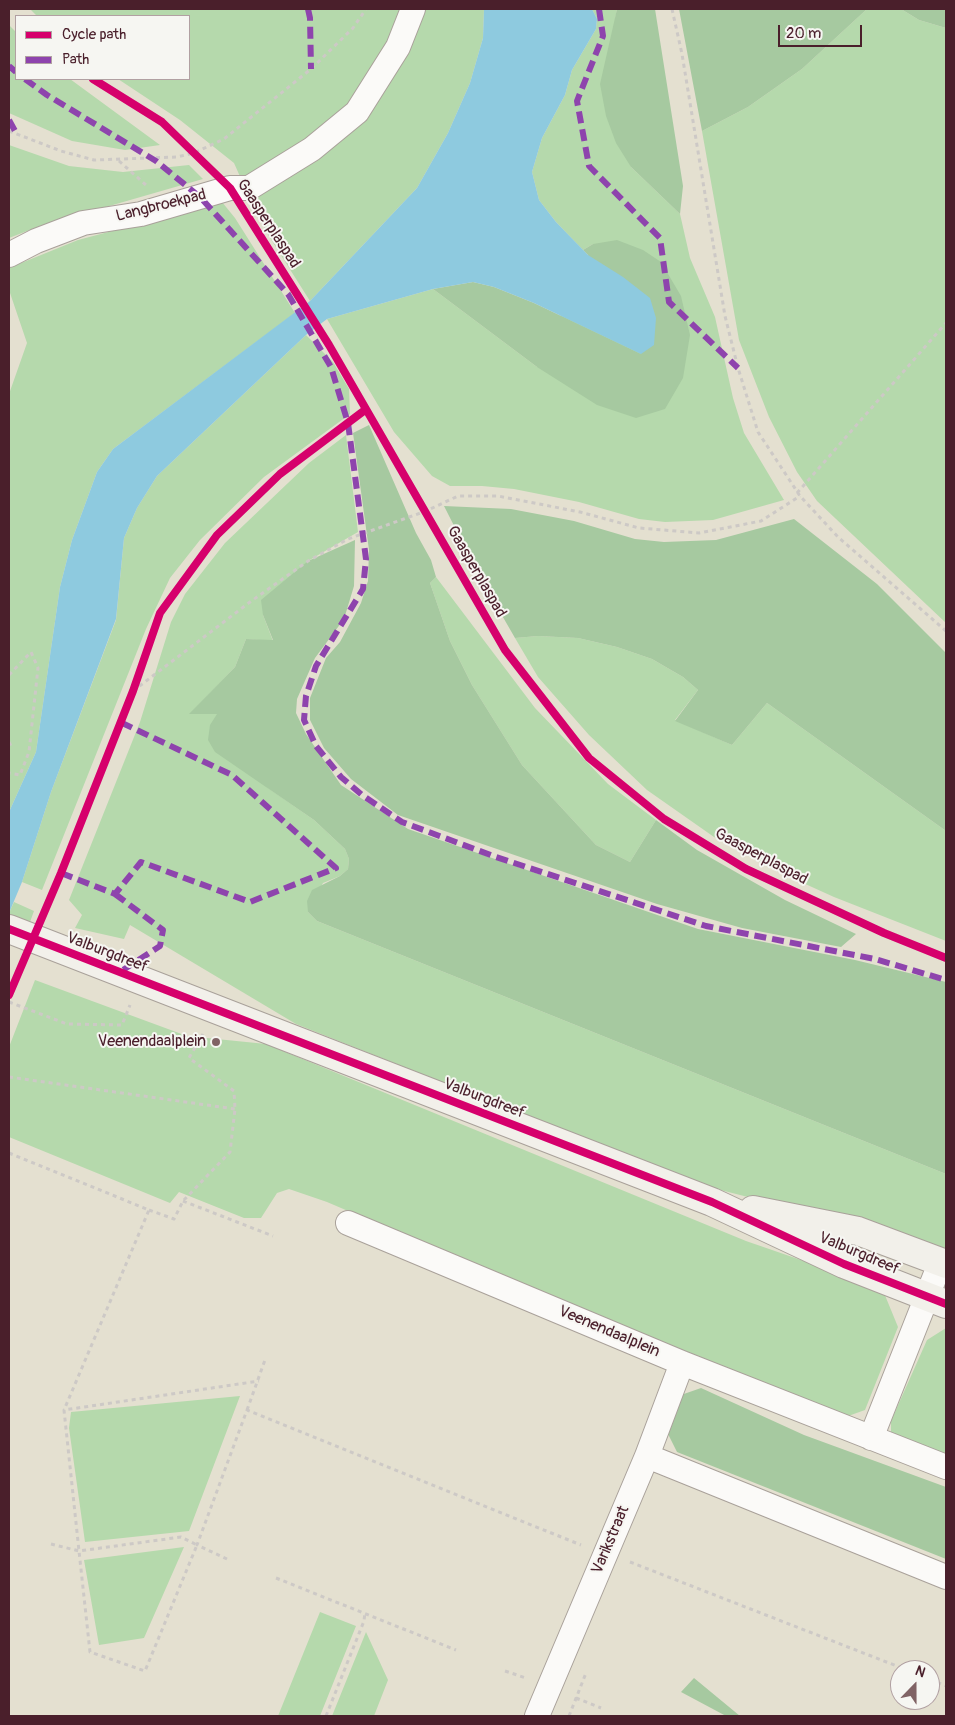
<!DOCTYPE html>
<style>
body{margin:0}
#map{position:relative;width:955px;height:1725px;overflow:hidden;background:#e4e0d0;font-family:Pangolin,sans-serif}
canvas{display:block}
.frame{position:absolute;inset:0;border:10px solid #4a1f2b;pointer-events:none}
.legend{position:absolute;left:15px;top:15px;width:175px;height:65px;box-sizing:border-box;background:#f6f6f2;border:1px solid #b1a0a2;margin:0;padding:6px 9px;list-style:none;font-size:15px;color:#4a1f2b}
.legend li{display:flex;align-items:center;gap:10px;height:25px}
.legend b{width:25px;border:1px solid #b1a0a2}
.north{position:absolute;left:890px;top:1660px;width:50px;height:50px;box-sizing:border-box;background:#f6f6f2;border:1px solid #b1a0a2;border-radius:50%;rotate:22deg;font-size:14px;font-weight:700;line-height:20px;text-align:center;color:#4a1f2b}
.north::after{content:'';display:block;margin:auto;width:18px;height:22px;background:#806365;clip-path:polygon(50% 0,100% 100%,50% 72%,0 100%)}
.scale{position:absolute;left:778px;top:25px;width:84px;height:22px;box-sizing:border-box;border:2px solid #4a1f2b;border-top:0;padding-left:6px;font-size:15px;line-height:18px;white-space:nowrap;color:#4a1f2b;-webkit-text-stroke:4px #f6f6f2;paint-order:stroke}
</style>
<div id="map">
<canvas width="955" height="1725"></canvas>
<div class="frame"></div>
<ul class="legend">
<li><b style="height:6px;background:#d6006c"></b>Cycle path</li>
<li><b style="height:6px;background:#8e44ad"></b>Path</li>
</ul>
<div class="north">N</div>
<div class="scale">20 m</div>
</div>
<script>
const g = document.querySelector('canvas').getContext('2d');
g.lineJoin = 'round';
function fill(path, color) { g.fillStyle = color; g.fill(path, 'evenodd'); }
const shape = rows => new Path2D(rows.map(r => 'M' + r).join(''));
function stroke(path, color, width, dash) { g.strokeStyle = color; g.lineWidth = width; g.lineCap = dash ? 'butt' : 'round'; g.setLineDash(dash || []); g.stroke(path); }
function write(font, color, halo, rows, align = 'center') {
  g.font = font + ' Pangolin,sans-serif'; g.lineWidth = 4; g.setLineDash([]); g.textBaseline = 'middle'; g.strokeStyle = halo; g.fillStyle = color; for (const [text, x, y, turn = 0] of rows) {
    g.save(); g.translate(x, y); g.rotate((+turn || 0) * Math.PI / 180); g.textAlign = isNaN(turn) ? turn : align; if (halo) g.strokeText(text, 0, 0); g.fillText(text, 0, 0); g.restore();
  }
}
fill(shape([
 [30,9,406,9,377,70,338,118,242,181,234,163,180,120,118,79,189,79,189,16,37,16],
 [421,9,484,9,483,38,470,83,448,133,417,188,310,301,265,230,254,193,315,155],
 [592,9,617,9,615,20,631,167,680,214,690,258,715,317,733,398,744,433,784,500,713,520,665,522,639,519,579,502,514,489,482,486,450,486,432,476,394,432,327,319,433,289,537,367,593,244,583,250,556,222,539,200,532,172,542,138,565,95,572,70,596,29,597,19],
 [867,9,901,9,919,20,946,28,946,623,817,501,797,472,769,417,739,340,702,131,748,107,802,69],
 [9,25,16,32,16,79,70,79,160,145,125,150,72,141,9,113],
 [9,145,69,166,123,172,189,165,203,179,40,226,9,238],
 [222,202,235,218,295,313,113,449,97,472,72,540,60,587,36,752,9,812,9,394,27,343,9,290,9,268,78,240],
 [306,335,333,362,349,389,350,414,264,477,200,540,170,578,146,629,42,890,22,882,51,792,116,620,124,538,137,508,157,476],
 [346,435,358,532,308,561,263,615,273,641,246,639,235,667,190,714,217,714,268,788,314,820,345,849,349,859,348,869,340,876,323,883,308,912,317,921,946,1174,946,1260,861,1226,701,1185,296,1024,130,925,124,939,75,928,82,915,69,900,140,722,171,622,185,594,225,543,309,463],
 [436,577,535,708,608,784,656,820,630,862,596,845,522,765,472,685,450,641,430,583],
 [538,636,578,638,617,647,652,659,683,677,698,690,675,720,732,745,767,703,946,831,946,941,834,897,781,873,714,837,647,790,589,735,538,677,515,638],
 [14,902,34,911,21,947,9,942,9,913],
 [35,980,187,1036,266,1044,746,1241,882,1288,898,1327,865,1410,837,1420,327,1202,289,1189,277,1193,261,1218,244,1218,179,1192,170,1203,9,1137,9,1047],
 [946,1328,946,1458,891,1441,891,1421,927,1340],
 [240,1396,189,1531,85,1542,69,1428,71,1412],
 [184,1547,144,1638,99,1645,84,1560],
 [320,1612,356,1626,320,1716,278,1716],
 [366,1632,388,1680,374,1716,332,1716]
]), '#b5d9ac');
fill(shape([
 [617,9,655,9,683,186,680,214,631,167,616,143,606,116,600,84],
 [679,9,867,9,802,69,748,107,702,131],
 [901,9,946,9,946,28,919,20],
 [617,240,643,250,661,262,681,296,690,335,683,378,665,409,636,418,597,405,537,367,433,289,473,282,494,287,534,303,641,354,588,255,583,250,593,244],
 [369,425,416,533,431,560,436,577,430,583,450,641,472,685,522,765,596,845,630,862,656,820,697,850,785,900,856,934,841,947,742,928,657,904,398,815,351,779,324,748,310,720,310,698,326,658,340,642,361,603,368,581,369,550,353,433],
 [444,506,511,509,574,521,635,539,664,542,716,540,794,519,877,584,946,653,946,831,767,703,732,745,675,721,698,690,683,677,652,659,617,647,578,638,538,636,515,638,481,579],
 [355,540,354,586,344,619,315,658,297,699,296,713,306,734,341,785,408,829,698,929,855,960,946,982,946,1174,317,921,308,912,307,901,312,890,340,876,348,869,349,859,345,849,314,820,215,752,208,740,210,725,217,714,189,714,235,667,246,639,273,640,263,615,261,600,308,561],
 [701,1388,804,1435,946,1487,946,1559,677,1452,668,1434,681,1395],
 [694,1678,740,1716,726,1716,681,1692]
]), '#a6c9a0');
fill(shape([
 [484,9,592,9,597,19,596,29,572,70,565,95,542,138,532,172,539,200,556,222,588,255,623,277,650,298,656,318,654,345,641,354,534,303,494,287,473,282,433,289,327,319,306,335,157,476,137,508,124,538,116,619,51,792,22,882,9,913,9,812,36,752,60,587,72,540,97,472,113,449,310,301,417,188,448,133,470,83,483,38]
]), '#8ecadf');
const street = shape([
 [9,255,36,241,83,223,141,214,230,188,249,188,312,149,357,112,398,47,413,9],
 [348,1223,682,1363,946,1467],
 [871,1438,941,1261],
 [647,1456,946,1577],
 [537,1716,647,1456,682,1363]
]);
const secondary = shape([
 [9,929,712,1202,844,1264,946,1304],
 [753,1210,858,1231,946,1264]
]);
stroke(street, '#a9a19a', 26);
stroke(secondary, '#a9a19a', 30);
stroke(shape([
 [672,9,682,54,725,316,738,368,758,432,800,496,838,537,946,631],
 [9,131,61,151,94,160,177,157,194,153,224,139,311,69,353,28,366,9],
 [119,161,146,185],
 [797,493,946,323],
 [9,675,31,652,38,668,29,752,20,775,9,773],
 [133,691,250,602,308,561,348,539,426,511,458,496,498,496,580,512,639,528,699,533,761,521,800,496],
 [9,742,11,746,9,749],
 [9,1002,67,1024,122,1025,130,1005],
 [9,1077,235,1109],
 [9,1153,149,1210,64,1410],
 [183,1201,273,1236],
 [149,1210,174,1219,183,1201,230,1152,235,1109,234,1091,189,1058,203,1034],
 [247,1410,265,1360],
 [51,1544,79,1551,181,1537,197,1545,145,1671,90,1652,79,1551,64,1410,259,1381],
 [227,1559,197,1545,247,1410,581,1545],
 [630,1562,907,1670],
 [276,1578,456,1650],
 [505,1671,526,1678],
 [930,1679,946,1686],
 [576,1698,601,1708],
 [326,1716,364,1621,365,1612],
 [569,1716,586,1673]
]), '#cdc9c6', 3, [4, 4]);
stroke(street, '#fbfaf8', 24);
stroke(secondary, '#f2f0ea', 28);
stroke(shape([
 [308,9,310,18,311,69],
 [599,9,603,36,577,101,589,166,660,238,669,302,738,368],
 [9,66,16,72],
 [25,79,47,95,156,161,200,197,288,294,331,367,348,423,366,559,363,589,316,666,306,696,304,720,316,746,341,777,362,795,402,822,496,857,706,926,875,959,946,980],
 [9,120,15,131],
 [61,873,115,894,141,862,250,902,336,868,232,775,120,722],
 [115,894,163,930,160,946,120,972]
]), '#8e44ad', 6, [12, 6]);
stroke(shape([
 [93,79,162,122,230,188,329,345,505,650,589,758,664,819,746,869,884,933,946,958],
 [9,929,712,1202,844,1264,946,1304],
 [9,995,61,873,133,691,160,613,217,535,280,474,365,410]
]), '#d6006c', 8);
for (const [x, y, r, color] of [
 [216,1042,5,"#806365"]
]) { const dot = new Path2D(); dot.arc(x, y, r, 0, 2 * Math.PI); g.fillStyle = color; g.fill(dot); stroke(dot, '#f6f6f2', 2); }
write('16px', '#4a1f2b', '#f6f6f2', [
 ["Langbroekpad",161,206,-14],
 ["Gaasperplaspad",268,224,57],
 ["Gaasperplaspad",476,572,60],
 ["Gaasperplaspad",761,857,28],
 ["Valburgdreef",107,953,21],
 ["Valburgdreef",484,1099,21],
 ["Valburgdreef",859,1254,23],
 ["Veenendaalplein",609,1332,23],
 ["Varikstraat",611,1540,-67]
]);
write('16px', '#4a1f2b', '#f6f6f2', [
 ["Veenendaalplein",206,1042]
], 'right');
</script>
